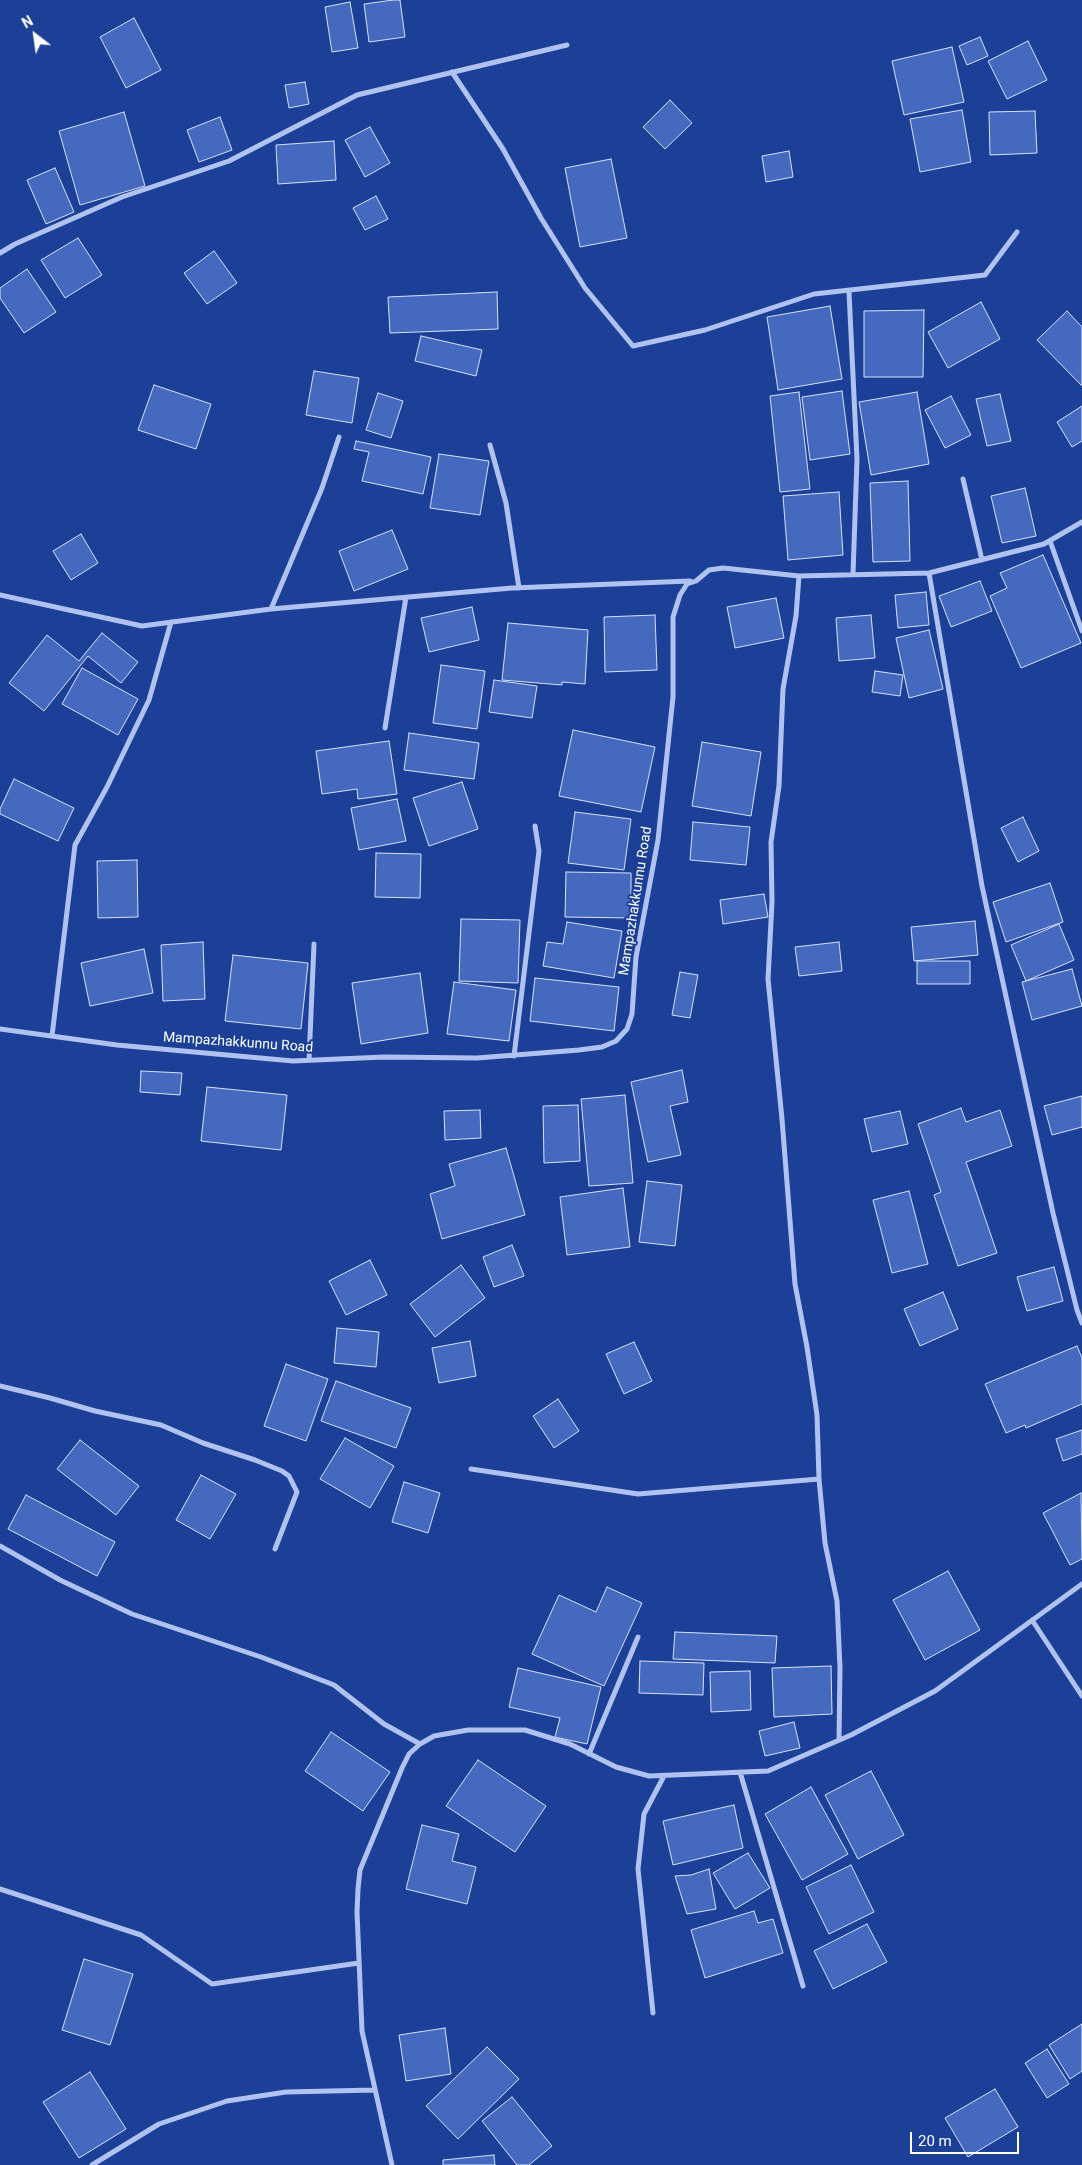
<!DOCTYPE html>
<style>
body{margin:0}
#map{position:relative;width:1082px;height:2165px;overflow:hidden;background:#1c4097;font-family:Roboto,sans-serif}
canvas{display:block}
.north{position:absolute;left:10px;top:10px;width:50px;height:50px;-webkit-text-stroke:4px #1c4097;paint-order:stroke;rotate:330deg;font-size:14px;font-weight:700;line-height:20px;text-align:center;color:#fff}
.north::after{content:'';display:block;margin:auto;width:18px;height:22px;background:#fff;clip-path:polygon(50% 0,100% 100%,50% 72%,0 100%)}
.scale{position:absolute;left:910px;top:2132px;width:109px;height:22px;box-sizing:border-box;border:2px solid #fff;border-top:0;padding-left:6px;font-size:15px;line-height:18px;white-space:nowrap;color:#fff;-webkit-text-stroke:4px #1c4097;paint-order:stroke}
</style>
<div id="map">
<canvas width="1082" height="2165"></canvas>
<div class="north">N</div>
<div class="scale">20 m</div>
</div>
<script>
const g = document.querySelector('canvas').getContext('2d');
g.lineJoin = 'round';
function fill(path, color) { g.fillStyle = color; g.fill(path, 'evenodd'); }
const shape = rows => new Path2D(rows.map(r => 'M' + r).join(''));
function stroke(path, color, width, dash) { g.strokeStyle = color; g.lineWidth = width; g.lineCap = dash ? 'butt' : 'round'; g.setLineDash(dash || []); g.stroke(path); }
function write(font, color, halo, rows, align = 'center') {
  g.font = font + ' Roboto,sans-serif'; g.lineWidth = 4; g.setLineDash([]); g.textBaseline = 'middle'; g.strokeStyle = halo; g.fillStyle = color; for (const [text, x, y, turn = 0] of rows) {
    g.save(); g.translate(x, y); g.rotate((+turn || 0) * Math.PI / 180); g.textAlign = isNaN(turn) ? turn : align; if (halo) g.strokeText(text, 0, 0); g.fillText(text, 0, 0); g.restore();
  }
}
const building = shape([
 [393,0,400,0,405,37,369,42,364,4,393,0],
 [350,2,358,48,332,52,325,7,350,2],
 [134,18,161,70,126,88,100,37,134,18],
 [980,37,988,56,967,65,959,46,980,37],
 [1028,41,1047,80,1007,99,988,61,1028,41],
 [952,47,964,102,904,115,892,61,952,47],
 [305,82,309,104,289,108,285,85,305,82],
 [670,100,692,123,665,149,643,127,670,100],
 [962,110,971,162,920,172,910,119,962,110],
 [1035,111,1037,153,990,155,989,112,1035,111],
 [124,112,145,186,80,205,59,131,124,112],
 [220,117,232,150,199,162,187,130,220,117],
 [370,127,390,163,365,177,345,140,370,127],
 [334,141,336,180,278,184,276,145,334,141],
 [789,151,793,177,766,182,762,156,789,151],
 [611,159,627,238,580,247,565,168,611,159],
 [55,168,74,212,46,224,27,180,55,168],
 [376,196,388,219,365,230,353,208,376,196],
 [78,238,102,275,65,298,41,260,78,238],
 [214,251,237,283,207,304,184,273,214,251],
 [27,269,56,312,24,333,0,298,0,288,27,269],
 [497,292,498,329,390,333,388,297,497,292],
 [981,302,1000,339,948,368,928,332,981,302],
 [830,306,842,379,778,390,767,317,830,306],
 [924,310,923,377,864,377,864,311,924,310],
 [1067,311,1082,327,1082,386,1037,340,1067,311],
 [421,336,482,350,476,376,415,361,421,336],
 [314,371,359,378,352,423,306,415,314,371],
 [154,385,211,404,196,449,138,430,154,385],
 [842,391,850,454,810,460,802,397,842,391],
 [799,392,810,489,780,492,770,396,799,392],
 [917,392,929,464,871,475,859,402,917,392],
 [378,393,403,401,391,438,366,430,378,393],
 [1000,394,1011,441,987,446,976,399,1000,394],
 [951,396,971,435,945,448,925,410,951,396],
 [1082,406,1082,441,1072,447,1057,422,1082,406],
 [356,441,431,457,423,494,362,481,369,452,354,449,356,441],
 [439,454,489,461,480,515,430,508,439,454],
 [908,481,910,561,873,562,870,483,908,481],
 [1025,488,1036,536,1002,543,991,496,1025,488],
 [839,492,843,555,788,560,783,496,839,492],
 [392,530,408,569,354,591,339,551,392,530],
 [81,534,98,563,71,580,53,551,81,534],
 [1043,555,1081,643,1021,668,990,596,1007,588,1000,573,1043,555],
 [980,581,992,611,951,627,939,596,980,581],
 [926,592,929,625,898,628,895,595,926,592],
 [776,598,784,638,735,648,727,607,776,598],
 [472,607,479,640,429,652,421,618,472,607],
 [655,615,657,670,605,672,604,617,655,615],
 [871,615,875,658,839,661,836,618,871,615],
 [508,623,588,630,585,684,562,682,562,685,502,680,508,623],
 [929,630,943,689,909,698,896,638,929,630],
 [102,633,138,662,121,683,88,656,44,711,9,683,47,635,79,661,102,633],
 [441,665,485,671,477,729,433,723,441,665],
 [82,668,138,699,118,735,62,704,82,668],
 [875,671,903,675,900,696,872,692,875,671],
 [494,680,537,686,532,718,489,712,494,680],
 [573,730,655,747,641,812,559,796,573,730],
 [409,733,479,743,474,779,404,770,409,733],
 [389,741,397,794,358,799,357,789,322,794,316,751,389,741],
 [702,742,761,752,751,816,692,806,702,742],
 [14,779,74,808,58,841,0,814,0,809,14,779],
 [462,782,478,829,429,846,413,798,462,782],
 [397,799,406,841,359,850,351,808,397,799],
 [575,812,631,819,624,870,568,863,575,812],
 [1023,817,1039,851,1018,862,1001,828,1023,817],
 [693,822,750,827,746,865,690,860,693,822],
 [376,853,421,854,420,898,375,897,376,853],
 [137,860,138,917,98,918,97,861,137,860],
 [566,872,631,873,631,918,565,917,566,872],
 [1050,883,1063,922,1006,942,993,902,1050,883],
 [764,894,768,917,723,924,720,900,764,894],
 [461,919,520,920,518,983,459,981,461,919],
 [975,921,978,955,914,961,911,927,975,921],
 [567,922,622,931,614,978,543,966,547,942,563,944,567,922],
 [1059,924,1074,960,1026,981,1011,945,1059,924],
 [203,942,205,999,163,1001,161,945,203,942],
 [839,942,842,971,799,976,795,947,839,942],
 [144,949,153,993,90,1006,81,963,144,949],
 [233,955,308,963,301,1029,225,1021,233,955],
 [917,961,970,961,970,984,917,984,917,961],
 [1072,969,1082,1006,1032,1020,1022,982,1072,969],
 [680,972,698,975,690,1018,672,1015,680,972],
 [420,973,428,1033,361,1044,352,983,420,973],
 [535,978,619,987,614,1031,530,1021,535,978],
 [454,982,516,990,509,1041,447,1034,454,982],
 [682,1070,688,1102,670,1106,681,1155,648,1162,631,1082,682,1070],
 [141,1071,182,1073,180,1095,140,1092,141,1071],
 [207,1087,287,1095,281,1150,201,1141,207,1087],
 [625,1095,633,1183,589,1186,581,1099,625,1095],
 [1082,1096,1082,1127,1052,1135,1044,1106,1082,1096],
 [578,1105,580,1161,544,1163,543,1106,578,1105],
 [961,1108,966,1122,1000,1110,1012,1146,966,1162,997,1253,958,1266,934,1195,941,1192,918,1124,961,1108],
 [480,1110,481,1138,445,1140,444,1111,480,1110],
 [900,1111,908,1144,872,1152,864,1119,900,1111],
 [506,1148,525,1215,442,1239,430,1194,455,1186,449,1164,506,1148],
 [647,1181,682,1185,675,1246,639,1242,647,1181],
 [623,1188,630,1247,567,1255,560,1197,623,1188],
 [909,1191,928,1264,892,1273,873,1200,909,1191],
 [512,1245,524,1276,494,1287,483,1257,512,1245],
 [370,1260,387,1295,346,1315,329,1281,370,1260],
 [461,1265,485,1298,435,1337,410,1304,461,1265],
 [1054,1267,1063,1301,1027,1311,1017,1277,1054,1267],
 [943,1292,958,1329,920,1346,904,1309,943,1292],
 [337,1328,379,1332,376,1367,334,1363,337,1328],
 [470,1341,476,1376,439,1383,432,1348,470,1341],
 [634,1342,652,1381,624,1394,606,1354,634,1342],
 [1077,1346,1082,1358,1082,1404,1026,1428,1025,1425,1006,1433,985,1384,1077,1346],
 [286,1364,328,1379,306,1441,264,1426,286,1364],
 [336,1381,411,1408,396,1448,321,1421,336,1381],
 [558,1399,579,1431,554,1448,533,1416,558,1399],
 [1082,1430,1082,1454,1063,1461,1056,1439,1082,1430],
 [345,1438,394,1466,370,1508,320,1479,345,1438],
 [80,1440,139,1486,116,1515,57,1469,80,1440],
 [201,1475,236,1494,210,1539,176,1520,201,1475],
 [404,1482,440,1493,428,1533,392,1522,404,1482],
 [1081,1493,1082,1559,1070,1565,1043,1513,1081,1493],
 [26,1495,115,1542,97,1576,8,1529,26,1495],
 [948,1571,980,1630,925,1660,893,1600,948,1571],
 [607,1587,642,1603,604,1686,532,1654,559,1595,596,1612,607,1587],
 [675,1632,777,1636,775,1663,673,1659,675,1632],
 [640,1661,704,1663,703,1695,639,1693,640,1661],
 [831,1666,832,1714,774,1717,772,1668,831,1666],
 [518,1668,601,1687,587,1744,555,1737,560,1718,509,1707,518,1668],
 [750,1671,751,1710,711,1712,710,1672,750,1671],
 [794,1722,800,1748,765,1756,759,1731,794,1722],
 [331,1732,390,1772,363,1811,305,1771,331,1732],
 [478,1760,546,1806,515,1852,446,1806,478,1760],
 [871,1771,904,1835,858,1859,825,1795,871,1771],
 [811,1787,848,1854,802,1880,765,1814,811,1787],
 [734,1805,743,1848,673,1865,663,1821,734,1805],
 [422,1825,459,1834,452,1861,476,1867,467,1904,406,1889,422,1825],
 [748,1853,770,1888,735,1909,713,1873,748,1853],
 [851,1865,874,1912,829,1934,806,1887,851,1865],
 [709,1869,716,1909,687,1914,675,1876,691,1875,709,1869],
 [754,1911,758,1923,773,1919,783,1953,705,1978,691,1930,754,1911],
 [867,1924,887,1962,833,1989,814,1951,867,1924],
 [84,1959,133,1974,110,2045,62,2030,84,1959],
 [1082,2024,1082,2071,1070,2079,1049,2045,1082,2024],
 [445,2028,451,2074,406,2081,399,2035,445,2028],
 [487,2047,519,2079,458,2139,426,2106,487,2047],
 [1047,2049,1069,2084,1047,2098,1025,2063,1047,2049],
 [90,2072,126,2129,79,2158,43,2102,90,2072],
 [995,2089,1018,2127,968,2157,945,2118,995,2089],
 [512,2097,552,2146,529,2165,517,2165,482,2121,512,2097],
 [494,2155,495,2165,443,2165,443,2160,494,2155]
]);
fill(building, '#4469be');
stroke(building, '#d7e2fb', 1);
stroke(shape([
 [452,72,503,149,541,218,585,288,633,346,705,330,814,294,985,275,1017,232],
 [0,253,15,244,122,197,229,161,357,95,567,45],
 [849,292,857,459,853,574],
 [490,445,506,503,519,588],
 [963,479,982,560],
 [1050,541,1082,631],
 [929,573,982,886,1053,1213,1077,1310,1082,1323],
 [799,576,796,616,783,689,779,786,771,842,772,902,768,979,782,1119,795,1284,807,1347,817,1415,819,1479,825,1543,837,1601,840,1668,839,1740],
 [0,595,142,626,271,609,512,588,690,581],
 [271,609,322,488,339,437],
 [385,728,406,597],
 [0,1029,117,1045,293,1061,384,1057,477,1058,579,1050,602,1047,616,1041,627,1029,632,1014,636,957,658,840,673,697,673,617,680,595,687,584,696,581,709,570,723,568,799,576,929,573,1044,544,1082,522],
 [52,1036,75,845,107,787,149,700,171,622],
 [514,1056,539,851,535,826],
 [309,1060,314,944],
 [0,1386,50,1398,95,1411,161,1425,203,1443,255,1460,282,1471,289,1476,297,1492,275,1549],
 [471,1469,638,1494,819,1479],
 [0,1546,60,1580,132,1614,261,1657,334,1685,384,1724,420,1744],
 [1032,1620,1082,1696],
 [589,1754,638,1637],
 [740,1772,803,1986],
 [0,1889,141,1935,212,1984,359,1963],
 [653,2013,638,1869,644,1814,664,1776],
 [92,2165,159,2124,227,2101,286,2092,375,2090],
 [392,2165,362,2031,357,1912,358,1889,360,1870,402,1768,409,1754,420,1744,434,1736,468,1730,525,1730,570,1744,616,1767,649,1776,768,1771,851,1735,935,1691,1082,1584]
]), '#b0c3f0', 5);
write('14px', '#fff', '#1c4097', [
 ["Mampazhakkunnu Road",636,901,-81],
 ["Mampazhakkunnu Road",238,1043,4]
]);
</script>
